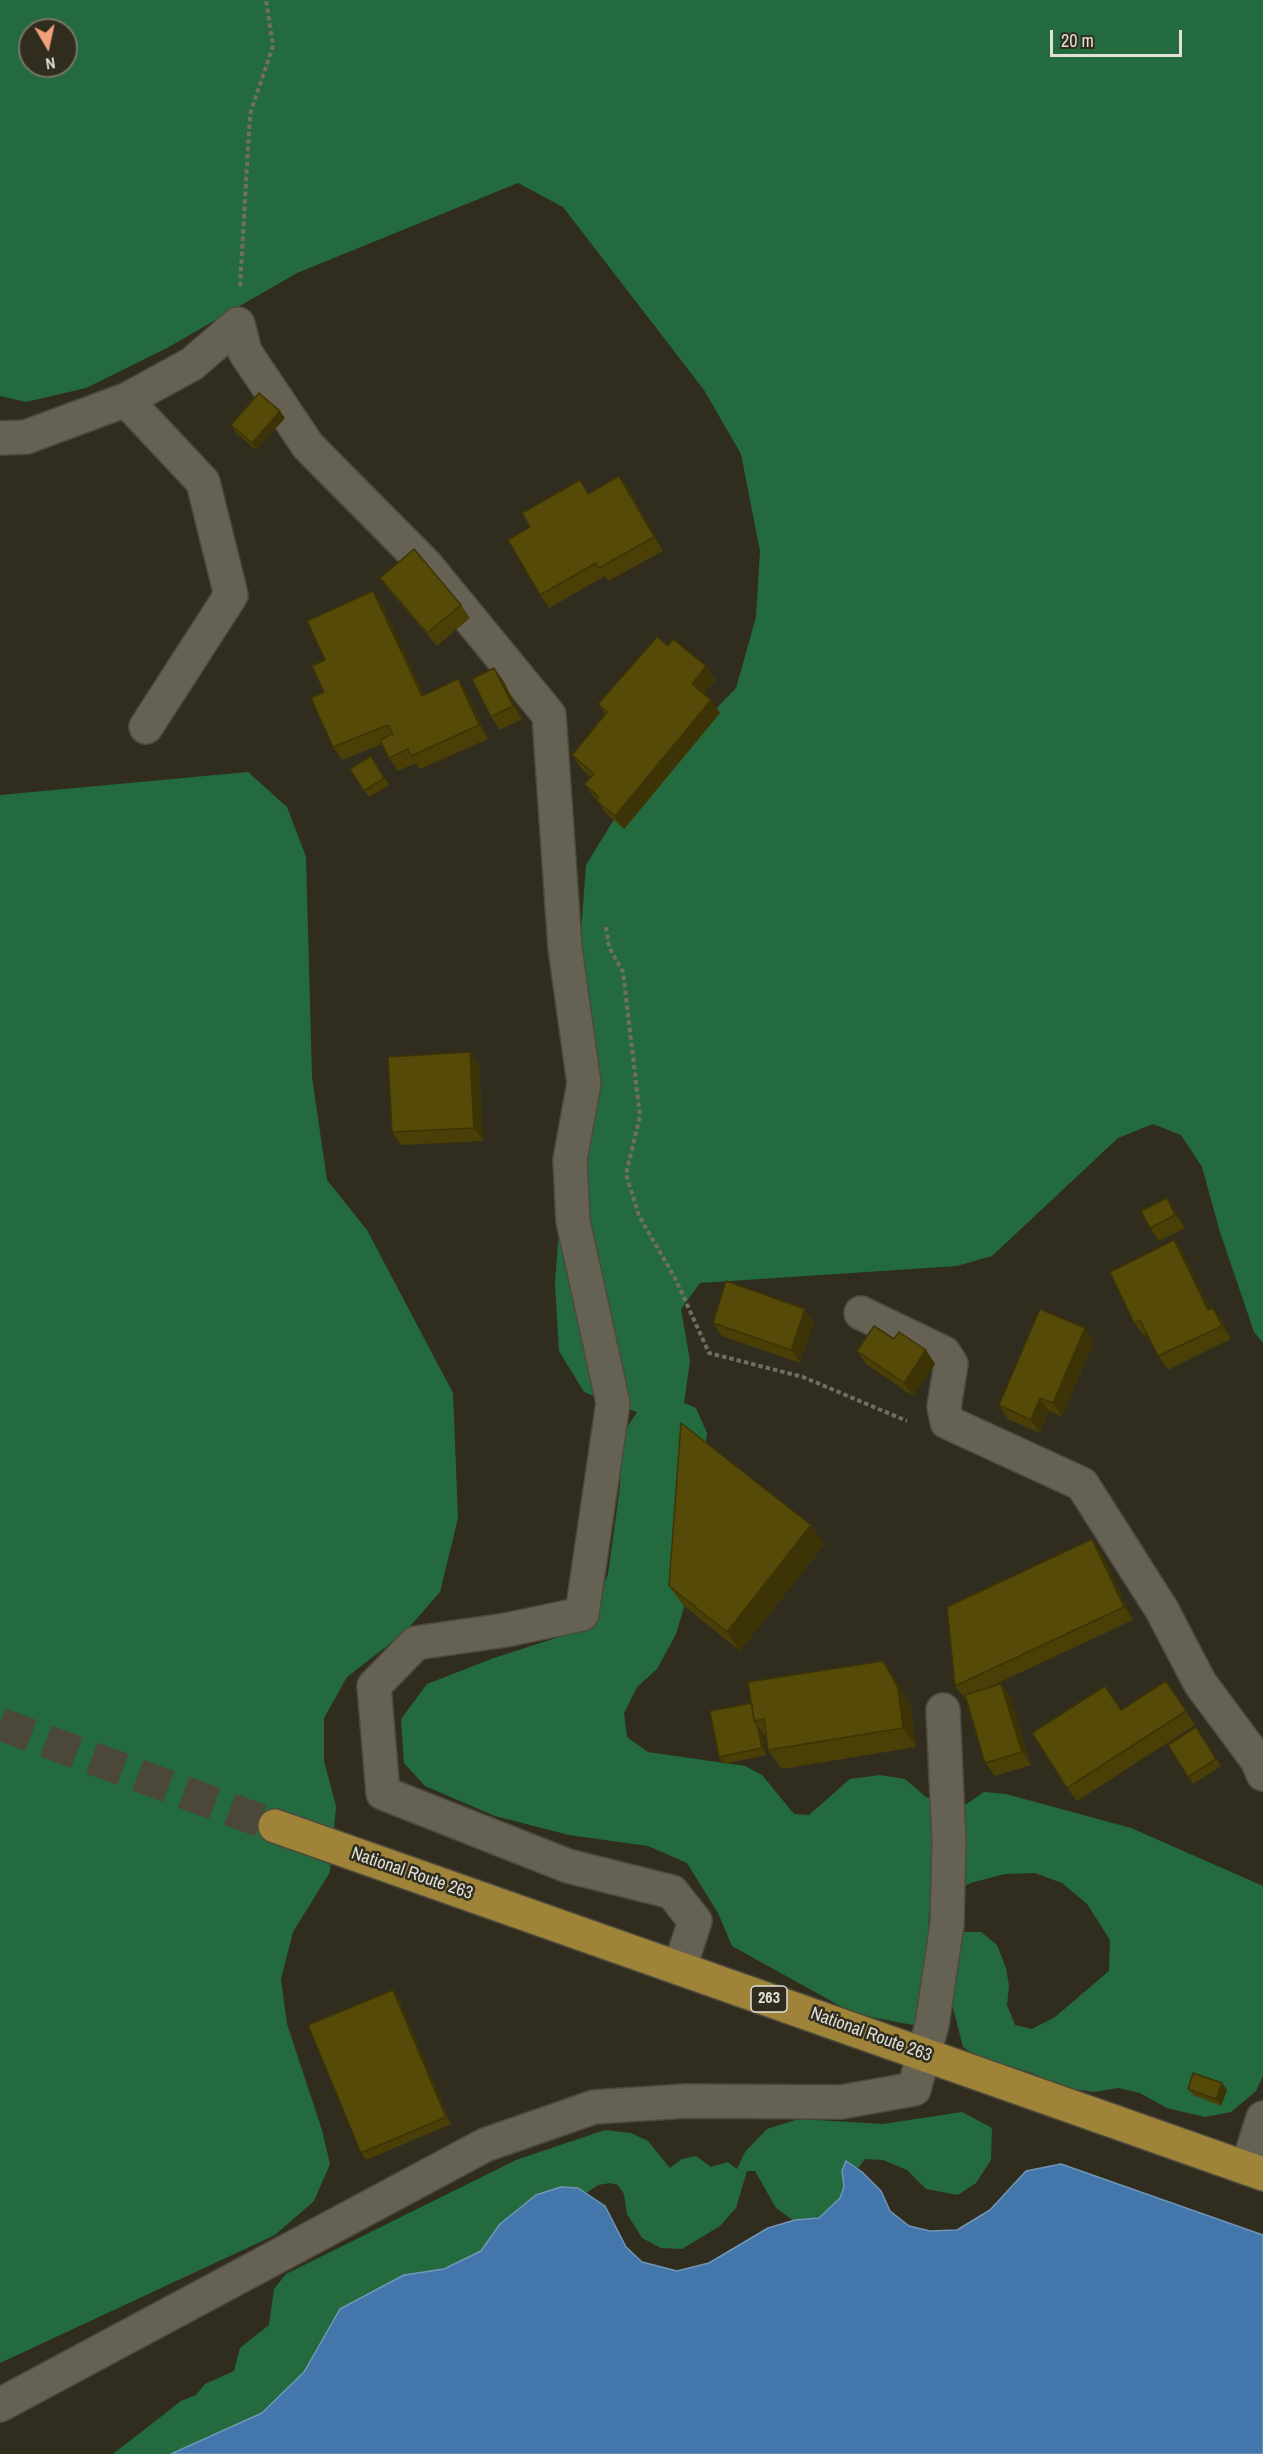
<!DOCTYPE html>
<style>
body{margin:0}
#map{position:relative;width:1263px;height:2454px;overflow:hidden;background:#302d1f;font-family:"Archivo Narrow",sans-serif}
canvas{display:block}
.north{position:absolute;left:18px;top:18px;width:60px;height:60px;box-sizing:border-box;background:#302d1f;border:2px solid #777468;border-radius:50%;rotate:171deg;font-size:16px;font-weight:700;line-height:24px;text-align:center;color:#e1dfd6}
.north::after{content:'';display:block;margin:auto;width:21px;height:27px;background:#f1a17b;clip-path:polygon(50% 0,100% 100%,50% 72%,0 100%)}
.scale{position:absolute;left:1050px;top:30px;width:132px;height:27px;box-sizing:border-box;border:3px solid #e1dfd6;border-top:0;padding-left:8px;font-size:18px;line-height:21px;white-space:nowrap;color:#e1dfd6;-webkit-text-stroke:4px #302d1f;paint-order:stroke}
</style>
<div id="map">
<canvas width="1263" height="2454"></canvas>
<div class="north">N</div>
<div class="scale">20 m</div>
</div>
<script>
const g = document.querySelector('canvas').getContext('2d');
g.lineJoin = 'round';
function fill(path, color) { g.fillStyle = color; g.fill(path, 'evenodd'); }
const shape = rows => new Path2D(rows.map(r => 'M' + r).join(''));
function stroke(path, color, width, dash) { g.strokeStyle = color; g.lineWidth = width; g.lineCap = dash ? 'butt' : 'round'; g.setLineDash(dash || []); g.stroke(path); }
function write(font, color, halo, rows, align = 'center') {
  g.font = font + ' "Archivo Narrow",sans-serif'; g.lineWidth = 5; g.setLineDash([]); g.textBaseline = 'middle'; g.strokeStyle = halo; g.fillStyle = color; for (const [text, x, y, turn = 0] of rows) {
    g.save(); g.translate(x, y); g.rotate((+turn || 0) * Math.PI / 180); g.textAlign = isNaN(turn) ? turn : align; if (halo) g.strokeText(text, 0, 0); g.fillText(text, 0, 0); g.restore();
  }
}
fill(shape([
 [0,0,1263,0,1263,1343,1254,1332,1220,1232,1202,1167,1181,1135,1153,1124,1118,1138,992,1256,957,1266,700,1283,681,1309,690,1361,684,1403,696,1408,707,1433,684,1607,676,1634,657,1669,637,1687,624,1713,627,1737,648,1752,745,1766,762,1775,794,1814,809,1815,850,1779,880,1775,905,1779,926,1797,959,1809,984,1792,1006,1794,1131,1828,1263,1886,1263,2076,1256,2091,1231,2112,1205,2117,1167,2108,1140,2093,1118,2088,1094,2092,1061,2087,1032,2073,974,2055,963,2047,950,1996,951,1944,964,1932,981,1932,997,1945,1006,1968,1009,1986,1007,2005,1015,2025,1032,2029,1055,2017,1109,1971,1110,1940,1087,1904,1062,1883,1035,1873,1005,1874,974,1882,948,1892,929,1913,927,1960,932,2009,913,2025,871,2017,842,2007,732,1946,718,1913,687,1863,648,1846,569,1835,495,1816,425,1786,404,1763,401,1719,427,1684,494,1658,565,1635,584,1622,596,1607,608,1574,620,1487,621,1437,637,1412,584,1392,559,1351,555,1283,586,865,621,808,736,688,756,617,760,551,741,454,704,390,563,207,518,183,297,273,167,348,86,388,26,402,0,396],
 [30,30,66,30,66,66,30,66],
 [248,772,287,807,306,857,312,1077,327,1180,367,1230,453,1393,458,1518,440,1592,405,1632,347,1677,324,1718,324,1761,336,1806,330,1872,293,1932,281,1979,287,2024,322,2130,330,2164,314,2201,275,2235,0,2363,0,795],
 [962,2112,992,2128,991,2160,976,2183,958,2195,926,2189,907,2170,883,2160,865,2159,852,2176,842,2215,801,2226,776,2208,755,2171,747,2171,736,2208,720,2226,682,2249,661,2248,642,2238,627,2214,624,2194,618,2185,610,2183,598,2185,331,2366,221,2454,113,2454,181,2401,196,2395,205,2384,234,2371,240,2348,269,2325,274,2289,286,2274,516,2160,605,2130,631,2133,648,2141,670,2168,682,2159,696,2156,711,2167,728,2162,737,2169,745,2152,767,2129,799,2119,883,2124]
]), '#236b3f');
const water = shape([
 [846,2161,862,2172,881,2191,890,2211,909,2226,930,2231,957,2230,990,2210,1026,2171,1061,2164,1263,2235,1263,2454,171,2454,262,2413,304,2372,340,2309,404,2275,444,2269,481,2251,500,2224,536,2195,561,2187,578,2188,605,2206,626,2247,642,2262,677,2271,709,2263,768,2228,795,2220,819,2218,840,2198,844,2187,842,2171,846,2161]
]);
fill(water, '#4376ab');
stroke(water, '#7296b8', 1.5);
stroke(shape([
 [0,1724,275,1826]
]), '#4b483a', 33, [33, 16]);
const minor = shape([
 [126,400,192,364,238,324,245,352,308,446,426,565,549,715,565,948,584,1083,570,1160,573,1221,613,1403,582,1614,506,1630,416,1643,374,1686,383,1793,568,1866,672,1892,695,1921,680,1967],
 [0,438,26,437,126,400,203,482,231,595,146,727],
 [861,1313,944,1353,951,1364,944,1407,947,1422,1082,1484,1162,1610,1200,1683,1257,1760,1263,1774],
 [1247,2168,1263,2118],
 [0,2405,485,2145,594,2107,686,2101,841,2102,914,2089,932,2025,947,1924,949,1841,943,1710]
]);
const highway = shape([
 [275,1826,1263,2174]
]);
stroke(minor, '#4c4a3e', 36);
stroke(highway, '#4c4a3e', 36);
stroke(shape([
 [240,286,250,114,273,46,266,0],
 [606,927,609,947,623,972,640,1116,626,1174,639,1216,675,1278,709,1353,803,1377,907,1421]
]), '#706e61', 4, [4.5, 3]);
stroke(minor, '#656253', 33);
stroke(highway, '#9f8338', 33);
fill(shape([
 [285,418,256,450,235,432,231,425],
 [619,476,629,489,663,551,608,581,605,576,549,608,540,595,589,493],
 [380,578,461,605,470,618,437,646,390,592],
 [382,604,424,695,467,692,488,739,420,769,416,763,398,771,389,758,383,744,342,760,333,747,325,660],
 [706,666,716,680,704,694,711,700,720,713,624,829,606,813,597,800,594,797,584,784,591,777,581,768,572,755,605,714,598,704],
 [494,668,504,682,522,719,500,730,491,717],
 [376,763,389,785,369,797,350,769],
 [470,1052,479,1065,483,1141,401,1145,392,1132],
 [1167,1198,1176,1212,1185,1228,1159,1241,1150,1228],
 [1174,1240,1183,1253,1210,1309,1222,1321,1231,1339,1168,1370,1158,1356,1147,1334,1144,1336,1134,1323],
 [814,1322,800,1363,722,1336,713,1323],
 [894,1339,926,1350,935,1364,913,1396,866,1364,857,1351],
 [1094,1341,1062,1417,1049,1411,1040,1433,1008,1419,999,1405],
 [825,1544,740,1651,683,1605,669,1586],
 [1101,1552,1133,1620,985,1689,1001,1684,1011,1698,1031,1765,995,1776,985,1763,966,1698,965,1699,955,1686],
 [883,1661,896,1680,911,1707,916,1747,782,1769,768,1750,766,1738,762,1731,766,1755,724,1764,719,1757,752,1703],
 [1166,1681,1195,1725,1077,1801,1067,1788,1121,1710],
 [1196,1727,1221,1766,1193,1784,1168,1745],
 [398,1997,451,2124,366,2160,361,2153],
 [1222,2083,1227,2090,1221,2106,1193,2095,1188,2089]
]), '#4a4007');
fill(shape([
 [280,411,285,418,256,450,252,443],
 [619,476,629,489,663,551,654,537],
 [373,591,382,604,431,709,422,696],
 [706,666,716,680,701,698,692,684],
 [494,668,504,682,522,719,513,706],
 [458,679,467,692,488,739,479,725],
 [711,700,720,713,624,829,615,816],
 [470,1052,479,1065,483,1141,474,1128],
 [1167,1198,1176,1212,1185,1228,1175,1215],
 [1174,1240,1183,1253,1217,1323,1208,1310],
 [1213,1308,1222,1321,1231,1339,1222,1326],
 [805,1309,814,1322,800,1363,791,1350],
 [1085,1328,1094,1341,1062,1417,1053,1403],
 [926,1350,935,1364,913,1396,904,1383],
 [1040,1398,1049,1411,1040,1433,1031,1420],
 [811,1525,825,1544,740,1651,727,1632],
 [1092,1539,1101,1552,1133,1620,1124,1607],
 [883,1661,896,1680,911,1707,916,1747,903,1728],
 [1001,1684,1011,1698,1031,1765,1022,1752],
 [757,1724,762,1731,766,1755,762,1748],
 [393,1990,398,1997,451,2124,446,2117],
 [1222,2083,1227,2090,1221,2106,1216,2099]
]), '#3c3406');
const building = shape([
 [259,393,280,411,252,443,231,425,259,393],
 [619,476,654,537,599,568,596,563,540,595,508,540,530,527,522,513,580,480,588,494,619,476],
 [414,549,461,605,427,633,380,578,414,549],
 [373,591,422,696,458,679,479,725,411,756,408,749,389,758,380,740,393,734,388,725,333,747,311,698,324,692,312,666,325,660,307,621,373,591],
 [657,637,668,646,673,639,706,666,692,684,711,700,615,816,596,800,599,797,584,784,594,774,572,755,607,712,598,704,657,637],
 [494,668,513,706,491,717,472,679,494,668],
 [371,756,384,778,364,791,350,769,371,756],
 [470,1052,474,1128,392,1132,388,1057,470,1052],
 [1167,1198,1175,1215,1150,1228,1141,1211,1167,1198],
 [1174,1240,1208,1310,1213,1308,1222,1326,1158,1356,1140,1320,1134,1323,1110,1272,1174,1240],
 [726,1281,805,1309,791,1350,713,1323,726,1281],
 [1040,1309,1085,1328,1053,1403,1040,1398,1031,1420,999,1405,1040,1309],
 [874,1326,894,1339,899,1332,926,1350,904,1383,857,1351,874,1326],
 [681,1423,811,1525,727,1632,669,1586,681,1423],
 [1092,1539,1124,1607,955,1686,947,1607,1092,1539],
 [883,1661,898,1688,903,1728,768,1750,764,1719,754,1721,748,1682,883,1661],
 [1166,1681,1186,1711,1067,1788,1032,1733,1105,1686,1121,1710,1166,1681],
 [1001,1684,1022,1752,985,1763,965,1695,1001,1684],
 [752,1703,754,1721,757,1724,762,1748,719,1757,710,1711,752,1703],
 [1196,1727,1216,1759,1188,1777,1168,1745,1196,1727],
 [393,1990,446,2117,361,2153,308,2025,393,1990],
 [1193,2073,1222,2083,1216,2099,1188,2089,1193,2073]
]);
fill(building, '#564a08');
stroke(building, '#3c3406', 1.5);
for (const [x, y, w] of [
 [769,1999,36]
]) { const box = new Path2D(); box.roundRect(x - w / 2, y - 13, w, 26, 4.5); g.fillStyle = '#302d1f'; g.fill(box); stroke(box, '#e1dfd6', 1.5); }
write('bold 16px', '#e1dfd6', null, [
 ["263",769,1999]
]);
write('18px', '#e1dfd6', '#302d1f', [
 ["National Route 263",412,1874,19],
 ["National Route 263",871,2035,20]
]);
</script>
